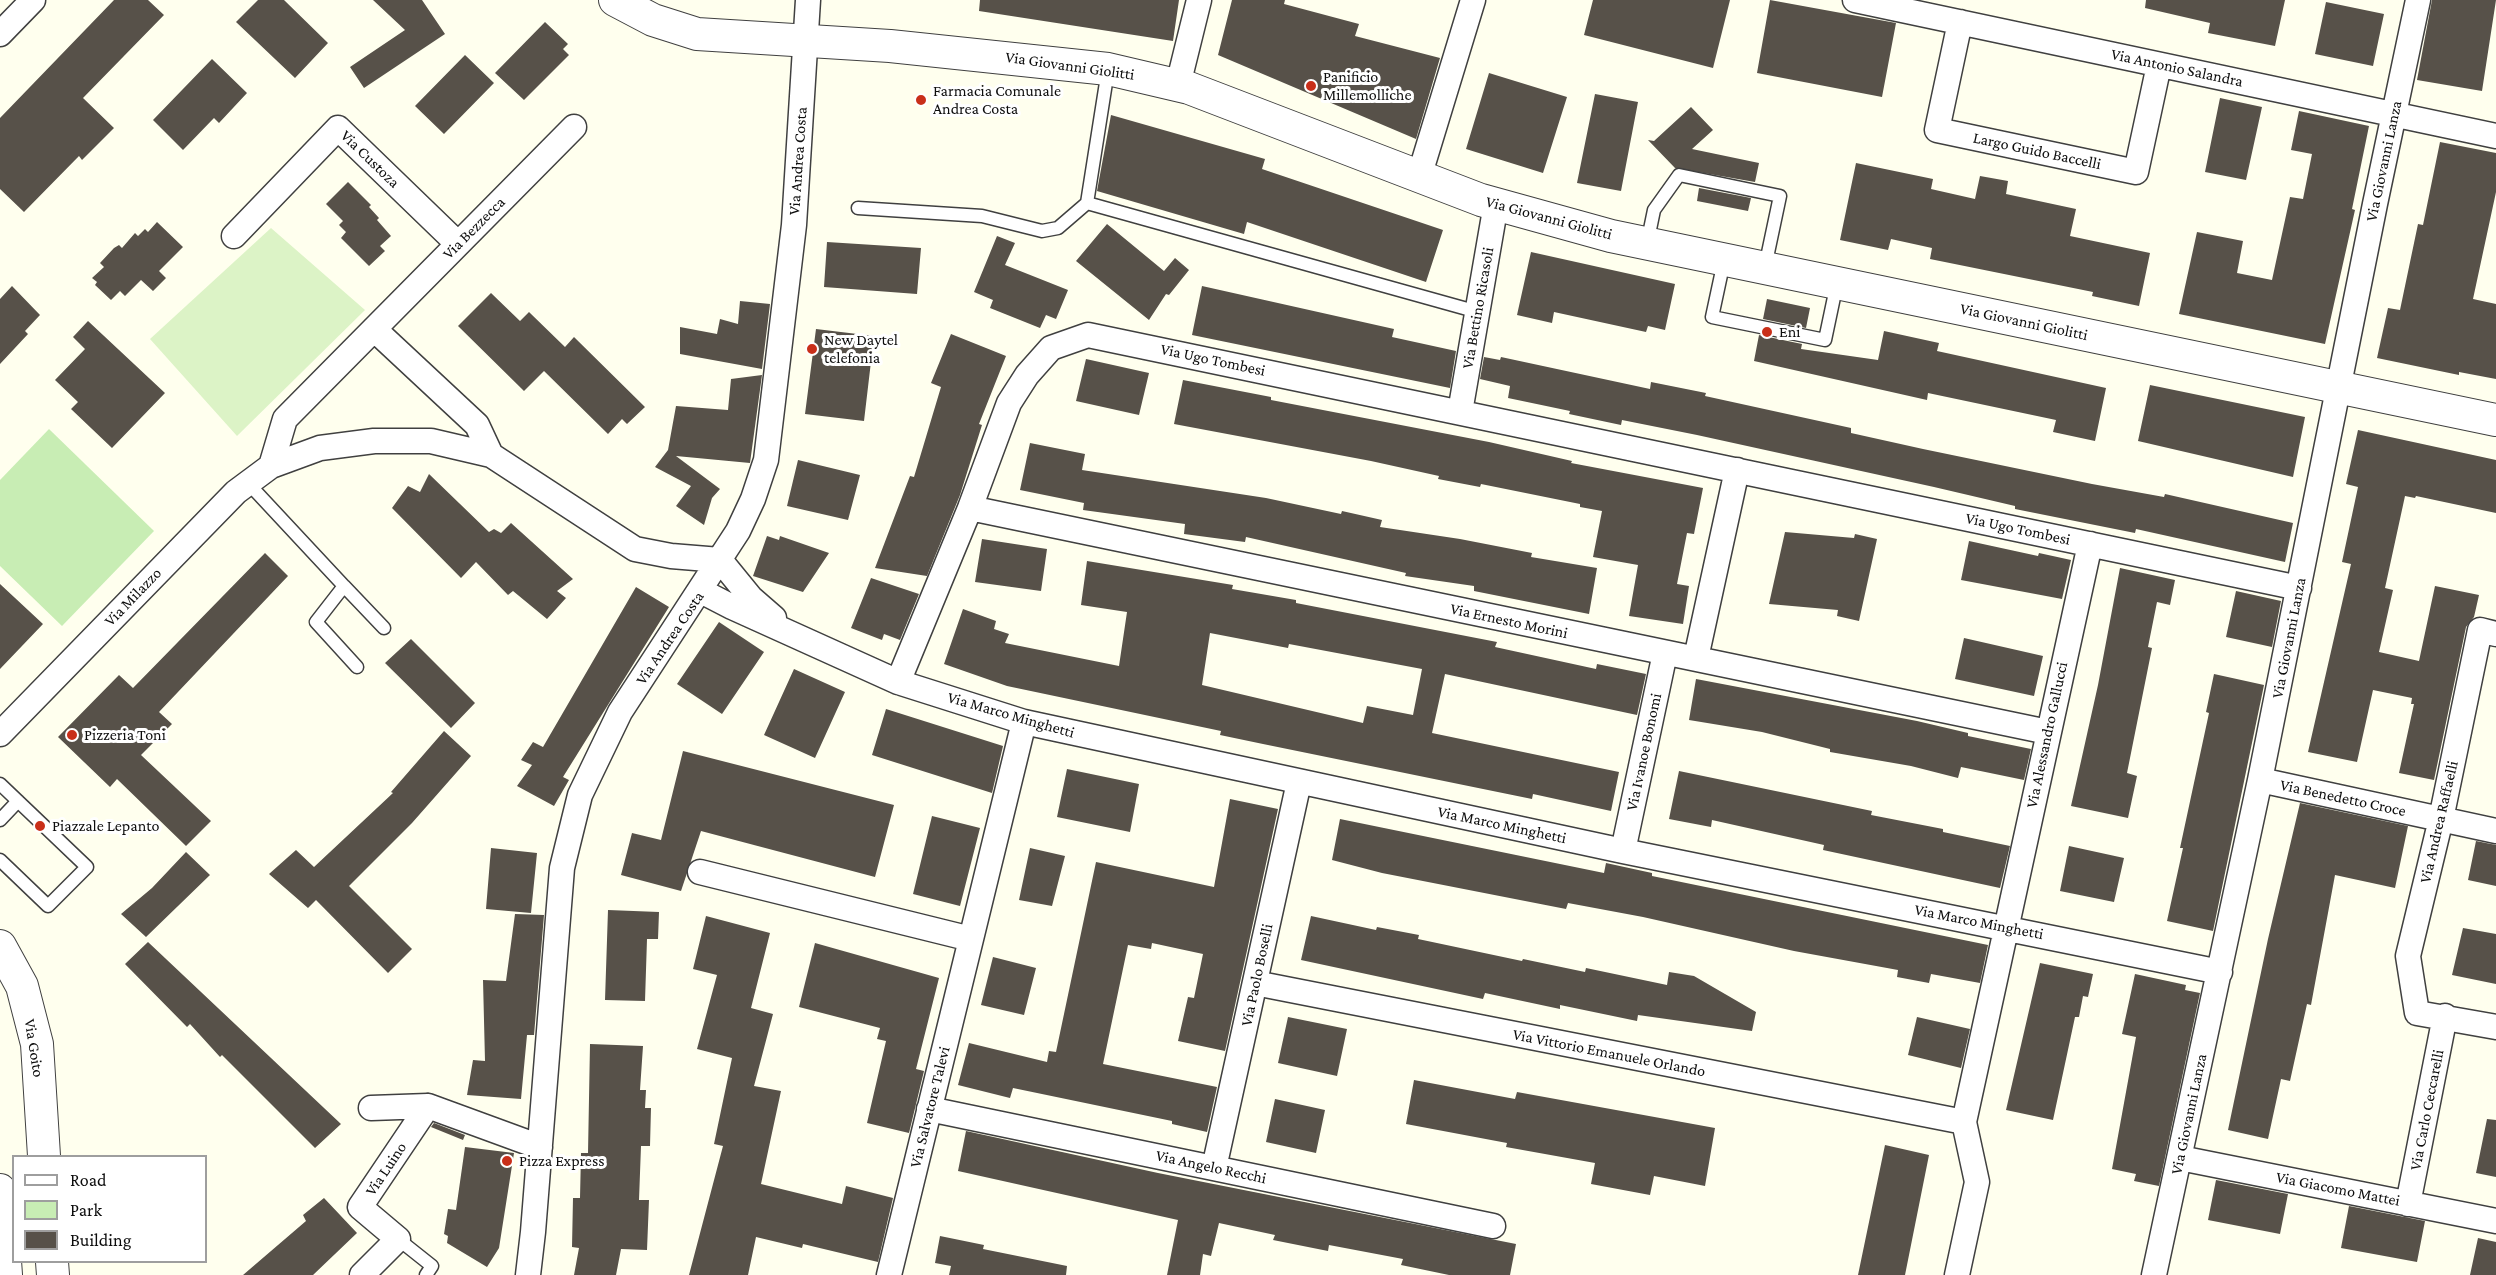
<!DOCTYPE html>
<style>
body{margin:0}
#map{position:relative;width:2496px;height:1275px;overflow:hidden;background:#ffe;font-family:"Crimson Pro",serif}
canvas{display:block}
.legend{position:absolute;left:12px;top:1155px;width:195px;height:108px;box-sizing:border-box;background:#fff;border:2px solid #9e9e9e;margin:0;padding:8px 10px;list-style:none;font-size:18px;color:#0d0d0d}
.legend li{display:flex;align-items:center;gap:12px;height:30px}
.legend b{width:30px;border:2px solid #9e9e9e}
</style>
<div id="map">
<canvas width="2496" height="1275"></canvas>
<ul class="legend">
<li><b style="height:8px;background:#fff"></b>Road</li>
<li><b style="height:16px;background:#c8edb4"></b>Park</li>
<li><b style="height:16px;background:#575149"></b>Building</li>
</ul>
</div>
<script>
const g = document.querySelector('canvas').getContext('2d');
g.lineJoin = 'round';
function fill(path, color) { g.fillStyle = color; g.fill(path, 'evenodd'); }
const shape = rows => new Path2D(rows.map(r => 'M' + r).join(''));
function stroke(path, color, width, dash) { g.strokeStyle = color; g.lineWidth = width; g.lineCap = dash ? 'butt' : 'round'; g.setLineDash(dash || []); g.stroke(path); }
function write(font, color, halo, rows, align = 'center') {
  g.font = font + ' "Crimson Pro",serif'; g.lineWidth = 6; g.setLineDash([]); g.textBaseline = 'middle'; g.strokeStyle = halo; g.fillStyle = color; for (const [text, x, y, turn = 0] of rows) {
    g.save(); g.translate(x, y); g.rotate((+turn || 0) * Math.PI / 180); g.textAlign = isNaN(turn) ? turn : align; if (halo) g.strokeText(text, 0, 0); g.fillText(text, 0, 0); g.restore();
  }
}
fill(shape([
 [49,429,154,531,62,626,0,566,0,480]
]), '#c8edb4');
fill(shape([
 [271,228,365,310,237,436,150,339]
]), '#dcf3c6');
fill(shape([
 [114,0,148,0,164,15,83,98,114,128,82,160,79,156,24,212,0,189,0,118],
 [258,0,284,0,328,43,295,78,236,22],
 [373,0,422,0,445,34,364,88,350,67,405,30],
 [980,0,1179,0,1173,41,979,11],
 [1232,0,1285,0,1284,4,1359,24,1355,36,1440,58,1416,139,1218,55],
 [1593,0,1730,0,1713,68,1584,35],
 [1770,0,1896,23,1882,97,1757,73],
 [2146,0,2285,0,2275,46,2208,33,2210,23,2145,8],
 [2432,0,2496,0,2482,91,2417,80],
 [2326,2,2384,14,2373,66,2315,54],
 [545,22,568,44,563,49,569,55,524,100,495,73],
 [465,55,494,83,444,134,415,106],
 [212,59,247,93,219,123,214,118,183,150,153,120],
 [1489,73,1567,97,1543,173,1466,149],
 [1595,94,1638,102,1621,191,1577,183],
 [2220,98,2262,107,2246,180,2205,172],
 [1691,107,1713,130,1692,149,1759,163,1755,182,1675,168,1648,140,1654,141],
 [2299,111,2369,126,2352,209,2355,210,2325,344,2179,314,2197,232,2243,241,2237,273,2272,280,2290,197,2303,199,2312,154,2291,150],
 [1111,115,1265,159,1262,169,1443,230,1426,282,1247,222,1244,234,1097,191],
 [2440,142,2496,153,2496,192,2473,299,2496,304,2496,379,2459,372,2459,375,2377,358,2388,308,2400,310,2418,224,2423,225],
 [1856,163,1933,179,1931,189,1975,199,1980,176,2008,181,2006,194,2076,209,2070,236,2150,253,2139,306,2092,296,2093,292,1930,259,1932,248,1891,239,1888,250,1840,240],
 [348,182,371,205,369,207,379,218,377,220,391,236,380,246,385,251,369,266,341,238,346,232,339,225,343,221,326,204],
 [1699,188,1751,198,1748,211,1697,201],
 [157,222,183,247,159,271,166,278,153,291,141,280,125,296,120,291,111,300,95,285,97,282,92,278,104,267,100,263,114,248,119,245,122,248,135,233,138,236,145,229,148,232],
 [1107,224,1164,271,1175,258,1189,270,1169,295,1166,294,1149,320,1076,261],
 [997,236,1015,243,1005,265,1068,290,1056,319,1046,315,1040,328,990,308,993,300,974,292],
 [827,242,921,248,917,294,824,287],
 [1531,252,1675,284,1665,330,1648,326,1646,332,1554,312,1552,323,1517,315],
 [12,286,40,315,25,331,28,334,0,364,0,299],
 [1202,286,1394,329,1392,337,1456,351,1450,388,1192,335],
 [491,293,520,321,529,312,565,347,574,337,645,407,627,424,622,419,608,434,544,371,524,391,458,326],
 [1767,299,1810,308,1806,328,1763,319],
 [740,301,770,304,762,369,680,354,680,327,717,334,720,319,738,324],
 [88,321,165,393,112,448,71,409,78,402,55,380,85,349,73,337],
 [816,329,874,336,864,421,805,414],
 [1884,331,1939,343,1937,351,2106,388,2095,441,2053,432,2056,420,1928,393,1927,400,1754,361,1759,335,1802,344,1801,349,1878,360],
 [951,334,1006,356,979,424,982,425,960,495,927,576,875,568,910,476,914,477,941,387,931,383],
 [1484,357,1500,360,1501,357,1650,389,1651,382,1706,393,1705,396,1851,428,1851,433,1923,449,2092,484,2164,497,2165,494,2293,523,2285,562,2136,529,2135,533,2015,509,2015,506,1934,487,1697,435,1622,420,1621,425,1569,414,1570,411,1508,398,1510,386,1480,379],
 [1086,359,1149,373,1139,415,1076,401],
 [762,375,750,463,676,456,720,489,712,498,704,525,676,506,691,486,655,467,668,450,676,406,728,410,731,379],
 [1183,380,1271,397,1271,400,1489,442,1572,461,1571,463,1703,488,1694,534,1687,533,1677,584,1689,586,1683,624,1629,616,1638,565,1593,557,1602,511,1580,507,1580,504,1481,484,1480,487,1438,479,1439,476,1371,461,1174,424],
 [2150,385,2305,417,2293,477,2138,441],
 [2358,430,2496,460,2496,513,2416,496,2415,498,2405,496,2385,588,2393,590,2379,652,2419,661,2435,586,2479,595,2474,617,2466,627,2434,780,2399,773,2414,704,2411,704,2412,698,2373,690,2357,762,2308,752,2351,564,2342,562,2358,487,2346,484],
 [1030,443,1085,454,1082,470,1266,498,1341,514,1342,511,1382,520,1380,527,1460,539,1532,553,1531,557,1597,568,1589,614,1474,591,1474,586,1405,576,1406,573,1246,537,1245,542,1184,534,1185,524,1083,510,1084,503,1020,490],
 [798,460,860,475,848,520,787,506],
 [429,474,489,532,494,529,501,533,511,523,573,579,557,591,566,598,547,619,513,591,508,595,476,562,461,578,392,508,408,486,420,492],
 [1785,532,1854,538,1855,534,1877,539,1859,621,1837,616,1838,610,1769,604],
 [767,536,779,540,780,536,829,553,803,592,753,576],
 [982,539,1047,549,1041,591,975,582],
 [1969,541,2038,556,2039,553,2071,560,2062,599,1961,580],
 [265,553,288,576,159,712,172,724,141,755,211,821,186,846,117,779,110,787,58,737,119,675,133,688],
 [1087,561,1233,585,1232,589,1296,600,1296,603,1497,642,1495,647,1596,669,1597,664,1646,674,1637,715,1445,674,1432,733,1619,772,1611,811,1533,794,1532,799,1263,744,1220,735,1221,731,1007,686,944,664,963,609,996,621,994,629,1009,634,1005,643,1119,666,1127,612,1081,605],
 [1210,633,1288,648,1289,644,1422,669,1413,715,1367,706,1363,723,1202,685],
 [2120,568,2175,580,2170,605,2157,602,2148,647,2152,648,2127,773,2137,776,2128,818,2071,806,2098,685],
 [871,578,919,594,900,640,884,634,882,640,851,628],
 [0,584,43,624,0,669],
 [636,587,669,607,563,777,569,780,554,806,517,786,532,765,521,760,533,742,543,747],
 [2236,591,2281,601,2272,647,2226,637],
 [719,622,764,652,722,714,677,684],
 [1964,638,2043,656,2034,696,1955,679],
 [411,639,475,703,451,728,385,663],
 [794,669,845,692,815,758,764,735],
 [2214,674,2264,685,2213,931,2167,921,2183,848,2180,848,2209,713,2206,712],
 [1696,679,1917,721,1968,733,1968,736,2031,749,2024,780,1961,767,1958,778,1911,766,1830,752,1830,749,1762,732,1689,720],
 [886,709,1003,746,992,793,872,755],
 [444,731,471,756,412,823,349,886,412,949,388,973,316,900,308,908,269,874,296,850,314,867,393,793,391,792],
 [683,751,894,805,875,877,701,831,681,891,621,875,632,833,661,840],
 [1067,769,1139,784,1130,832,1057,817],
 [1679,771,1872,811,1871,815,1943,829,1943,832,2010,846,2000,888,1823,850,1824,845,1712,820,1711,827,1669,819],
 [1230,799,1278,809,1225,1051,1178,1041,1188,997,1194,998,1203,954,1152,943,1151,949,1128,945,1103,1064,1217,1087,1207,1132,1172,1124,1172,1121,1013,1088,1010,1098,958,1085,969,1043,1047,1062,1049,1051,1056,1052,1096,862,1214,887],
 [2300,803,2408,826,2395,888,2335,875,2311,1005,2307,1004,2290,1081,2281,1079,2268,1139,2228,1130,2268,939],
 [932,816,980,828,960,906,913,894],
 [1340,819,1604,873,1606,863,1652,873,1652,876,1988,945,1980,983,1931,974,1929,983,1897,977,1898,970,1794,951,1643,917,1568,903,1566,909,1382,873,1332,860],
 [2476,841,2496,845,2496,886,2468,880],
 [2069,846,2124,858,2114,902,2060,891],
 [491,848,537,853,531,913,486,909],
 [1030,848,1065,856,1052,906,1019,900],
 [186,852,210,875,146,937,121,914,152,888],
 [608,910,659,912,658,939,647,939,645,1001,605,1000],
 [515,914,544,915,534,1035,527,1035,521,1099,467,1095,473,1060,485,1061,483,980,506,981],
 [706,916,770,933,751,1008,773,1014,754,1086,781,1091,761,1184,842,1204,846,1186,893,1198,878,1262,803,1244,802,1248,756,1237,748,1275,689,1275,723,1146,714,1144,732,1058,697,1049,717,975,693,969],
 [1311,916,1376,930,1377,927,1419,935,1418,939,1522,961,1523,959,1585,972,1586,968,1667,985,1669,972,1694,976,1756,1012,1752,1031,1638,1015,1637,1021,1560,1005,1560,1009,1485,993,1483,999,1301,960],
 [2463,928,2496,934,2496,984,2452,975],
 [148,942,341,1124,315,1148,222,1055,220,1057,190,1024,187,1027,125,964],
 [815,943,939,978,916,1069,924,1071,909,1133,867,1123,886,1041,877,1039,880,1028,799,1007],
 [993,957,1036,968,1024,1015,981,1005],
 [2040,963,2093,974,2088,997,2083,996,2079,1017,2075,1017,2053,1120,2006,1110],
 [2135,974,2186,985,2185,990,2200,993,2159,1186,2134,1181,2136,1174,2112,1169,2136,1037,2122,1034],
 [1288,1017,1347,1029,1337,1076,1278,1063],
 [1917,1017,1970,1029,1961,1068,1908,1055],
 [590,1044,643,1046,640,1090,646,1090,645,1108,651,1108,650,1146,641,1146,639,1200,649,1200,647,1250,621,1249,616,1275,574,1275,579,1248,572,1247,573,1198,580,1198,581,1153,588,1153],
 [1414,1080,1515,1099,1517,1092,1715,1128,1705,1186,1654,1176,1650,1195,1591,1184,1595,1163,1506,1147,1507,1143,1406,1124],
 [1275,1099,1325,1110,1316,1153,1266,1142],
 [2487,1119,2496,1120,2496,1177,2476,1173],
 [434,1123,465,1135,463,1140,431,1127],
 [966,1131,1158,1173,1516,1244,1510,1275,1449,1275,1401,1265,1403,1259,1329,1245,1328,1251,1273,1240,1275,1235,1219,1223,1211,1256,1203,1254,1200,1275,1167,1275,1178,1220,958,1171],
 [1885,1145,1929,1155,1905,1275,1858,1275],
 [465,1147,514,1153,499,1248,487,1267,447,1243,448,1236,444,1234,448,1209,456,1210],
 [2216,1180,2288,1194,2280,1234,2208,1220],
 [324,1198,357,1233,313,1275,243,1275,306,1221,303,1215],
 [2349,1206,2425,1221,2417,1262,2341,1248],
 [940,1236,984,1245,983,1249,1067,1266,1066,1275,949,1275,951,1266,935,1263],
 [2478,1238,2496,1242,2496,1275,2470,1275]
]), '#575149');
const service = shape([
 [1087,203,1478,312],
 [858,208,982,216,1042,231,1058,228,1087,203,1108,70],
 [1647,244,1654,210,1679,175,1780,196,1765,267],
 [1724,261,1712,317,1825,340,1837,283],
 [248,483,344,586,316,622,357,667],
 [344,586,384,628],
 [0,784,87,867,48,906,0,860],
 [0,820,18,801],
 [398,1239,432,1266,426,1275]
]);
const minor = shape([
 [1855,0,2496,136],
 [1960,22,1937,130,2136,172,2159,65],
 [0,34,33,0],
 [1178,85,1199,0],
 [1419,177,1473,0],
 [234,236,338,128,458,244],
 [374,329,477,425,491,455],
 [1460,412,1496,204],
 [271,466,285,419,574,127],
 [970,508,2048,732],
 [720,560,751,598,774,618],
 [701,591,732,607,898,682,1024,722,1623,851,2220,972],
 [2496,634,2480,630,2441,819,2408,956,2417,1013,2496,1027],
 [1696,658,1737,470],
 [898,682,970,508,1009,403,1027,375,1051,348,1088,335,2299,588],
 [0,734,236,492,271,466,320,448,374,441,431,441,491,455,635,549,671,556,720,560],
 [2260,780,2496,831],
 [1623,851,1665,653],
 [700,872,971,939],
 [1255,983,1964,1122],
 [371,1108,428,1106,540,1147],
 [929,1109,1493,1226],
 [2180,1158,2496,1221],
 [1214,1168,1299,782],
 [2408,1204,2445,1016],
 [362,1275,398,1239,360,1207,428,1106],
 [528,1275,533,1232,562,868,580,795,620,712,738,531,753,499,766,460,794,225,808,0],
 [889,1275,1024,722],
 [1957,1275,1977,1182,1964,1122,2090,544],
 [2154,1275,2260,780,2375,204,2418,0]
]);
const tertiary = shape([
 [615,0,653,20,697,34,890,46,1108,69,1189,88,1481,200,1611,236,2496,420],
 [0,946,22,986,37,1044,44,1156],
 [0,1190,6,1275],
 [52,1262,53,1275]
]);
stroke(service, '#404040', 15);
stroke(minor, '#404040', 27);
stroke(tertiary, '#404040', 34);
stroke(service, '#fff', 12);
stroke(minor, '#fff', 24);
stroke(tertiary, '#fff', 32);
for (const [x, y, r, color] of [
 [1311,86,6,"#c92f19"],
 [921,100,6,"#c92f19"],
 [1767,332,6,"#c92f19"],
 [812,349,6,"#c92f19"],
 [72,735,6,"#c92f19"],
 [40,826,6,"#c92f19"],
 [507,1161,6,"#c92f19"]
]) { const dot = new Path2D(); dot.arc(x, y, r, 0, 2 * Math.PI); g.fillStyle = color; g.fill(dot); stroke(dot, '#fff', 2); }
write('16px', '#0d0d0d', '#fff', [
 ["Via Giovanni Giolitti",1070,66,8],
 ["Via Antonio Salandra",2177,68,12],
 ["Largo Guido Baccelli",2037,151,12],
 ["Via Custoza",370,159,44],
 ["Via Andrea Costa",798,161,-86],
 ["Via Giovanni Lanza",2384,161,-78],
 ["Via Giovanni Giolitti",1549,218,15],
 ["Via Bezzecca",474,228,-45],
 ["Via Bettino Ricasoli",1478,308,-80],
 ["Via Giovanni Giolitti",2024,322,12],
 ["Via Ugo Tombesi",1213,360,12],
 ["Via Ugo Tombesi",2018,529,12],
 ["Via Milazzo",133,597,-46],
 ["Via Ernesto Morini",1509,621,12],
 ["Via Andrea Costa",670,638,-56],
 ["Via Giovanni Lanza",2289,638,-79],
 ["Via Marco Minghetti",1011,715,16],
 ["Via Alessandro Gallucci",2047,735,-78],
 ["Via Ivanoe Bonomi",1644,752,-78],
 ["Via Benedetto Croce",2343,798,12],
 ["Via Andrea Raffaelli",2439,822,-77],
 ["Via Marco Minghetti",1502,825,12],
 ["Via Marco Minghetti",1979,922,11],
 ["Via Paolo Boselli",1257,975,-78],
 ["Via Goito",34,1048,81],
 ["Via Vittorio Emanuele Orlando",1609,1053,11],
 ["Via Salvatore Talevi",930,1107,-76],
 ["Via Carlo Ceccarelli",2427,1110,-79],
 ["Via Giovanni Lanza",2189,1114,-78],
 ["Via Angelo Recchi",1211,1167,12],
 ["Via Luino",386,1169,-56],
 ["Via Giacomo Mattei",2338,1189,11]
]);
write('16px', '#0d0d0d', '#fff', [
 ["Panificio",1323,77],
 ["Millemolliche",1323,95],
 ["Farmacia Comunale",933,91],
 ["Andrea Costa",933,109],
 ["Eni",1779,332],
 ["New Daytel",824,340],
 ["telefonia",824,358],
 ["Pizzeria Toni",84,735],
 ["Piazzale Lepanto",52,826],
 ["Pizza Express",519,1161]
], 'left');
</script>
